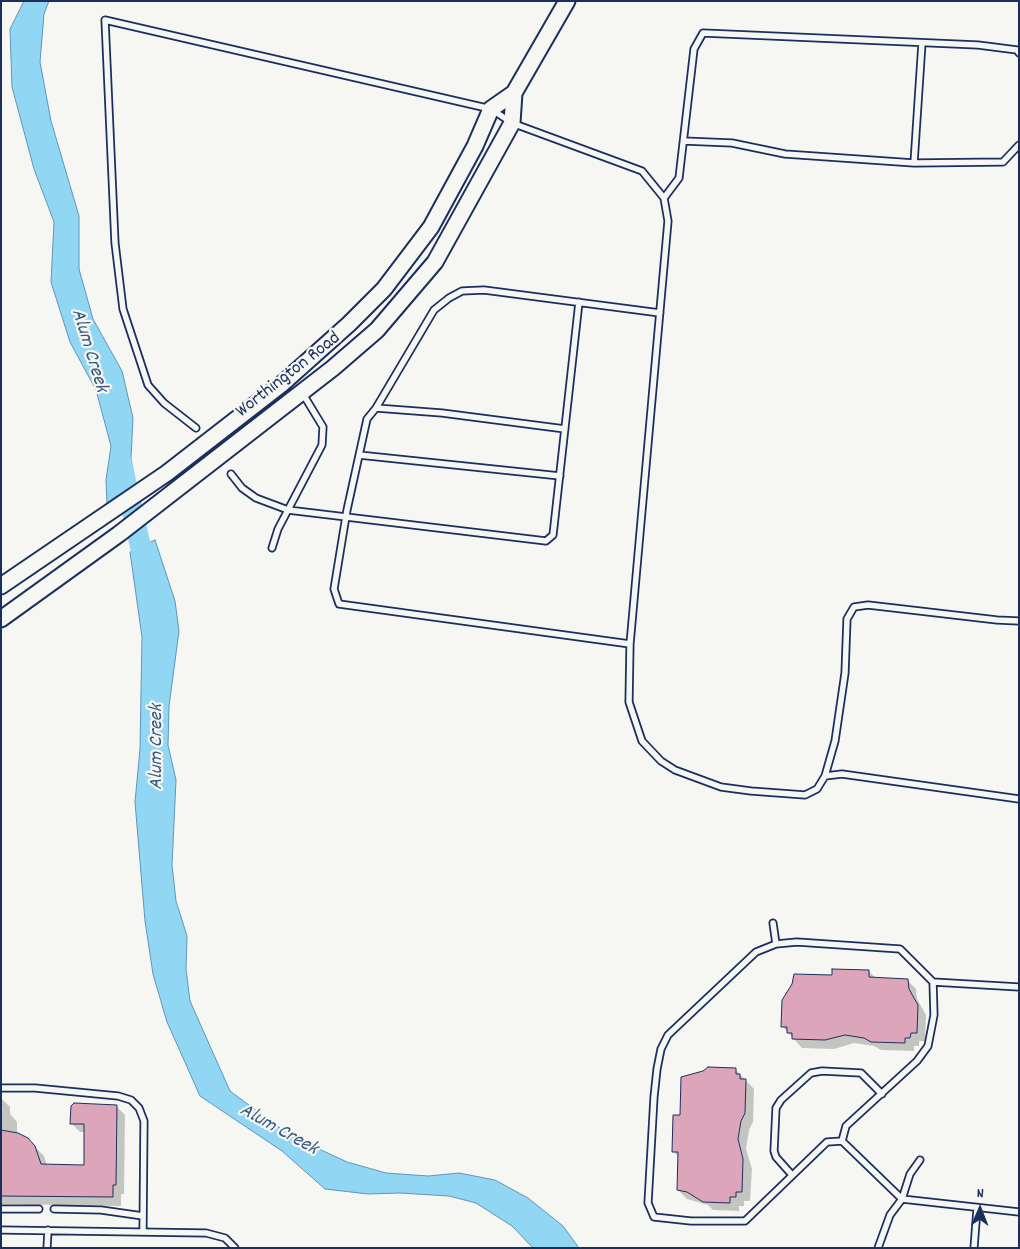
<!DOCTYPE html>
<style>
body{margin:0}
#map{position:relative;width:1020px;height:1249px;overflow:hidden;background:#f6f6f2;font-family:Dekko,sans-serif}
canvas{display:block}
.frame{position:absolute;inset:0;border:2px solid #1b2f5e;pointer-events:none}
.north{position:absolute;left:955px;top:1184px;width:50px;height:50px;-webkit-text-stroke:4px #f6f6f2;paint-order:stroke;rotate:1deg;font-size:14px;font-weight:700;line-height:20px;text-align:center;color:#1b2f5e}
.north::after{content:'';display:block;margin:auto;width:18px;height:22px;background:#1b2f5e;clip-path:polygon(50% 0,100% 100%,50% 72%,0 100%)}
</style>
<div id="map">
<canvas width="1020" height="1249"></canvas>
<div class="frame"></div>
<div class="north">N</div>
</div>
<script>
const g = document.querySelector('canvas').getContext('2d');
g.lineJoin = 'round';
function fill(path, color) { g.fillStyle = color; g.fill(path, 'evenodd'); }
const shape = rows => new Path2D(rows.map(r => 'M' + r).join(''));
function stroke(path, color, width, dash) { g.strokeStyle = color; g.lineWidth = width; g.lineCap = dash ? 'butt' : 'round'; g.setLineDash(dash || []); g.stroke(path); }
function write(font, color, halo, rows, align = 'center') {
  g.font = font + ' Dekko,sans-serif'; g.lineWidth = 4.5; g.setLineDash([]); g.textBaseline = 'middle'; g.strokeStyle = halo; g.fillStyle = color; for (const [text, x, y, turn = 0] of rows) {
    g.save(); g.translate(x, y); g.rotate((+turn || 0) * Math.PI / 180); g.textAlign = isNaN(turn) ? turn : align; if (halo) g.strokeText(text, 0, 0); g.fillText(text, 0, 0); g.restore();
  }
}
const water = shape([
 [24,1,49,1,44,14,40,62,51,121,79,216,79,269,93,319,122,371,133,418,131,458,135,483,107,503,106,480,111,446,96,390,70,342,51,282,54,222,34,169,12,87,10,29,24,1],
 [155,540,175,601,179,631,169,706,168,745,176,780,172,865,176,901,187,936,186,969,190,1001,230,1091,291,1136,347,1162,386,1173,428,1176,459,1173,495,1180,528,1198,563,1226,579,1248,533,1248,512,1226,476,1203,449,1196,400,1193,368,1194,325,1189,282,1151,200,1096,167,1022,153,974,145,921,135,802,140,749,142,637,130,552,155,540]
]);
fill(water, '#91d7f3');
stroke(water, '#6294b7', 1);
fill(shape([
 [869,971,876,979,907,980,916,989,917,999,926,1015,925,1041,919,1041,919,1046,914,1046,914,1051,881,1050,874,1046,854,1043,834,1049,802,1048,783,1027,833,976],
 [735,1069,754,1089,753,1122,749,1130,746,1149,752,1169,750,1201,744,1201,744,1206,739,1206,739,1211,713,1210,708,1205,687,1199,678,1190,679,1157,673,1151,681,1116],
 [1,1098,10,1107,10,1114,17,1122,17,1134,27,1139,44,1156,47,1166,85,1166,86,1132,80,1132,71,1123,116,1106,125,1115,124,1194,121,1194,121,1206,1,1204]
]), '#0003');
stroke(shape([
 [121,461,147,575]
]), '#91d7f3', 21);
const building = shape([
 [832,969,869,970,869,977,908,979,909,989,918,1005,917,1033,911,1033,910,1038,905,1038,905,1043,871,1042,864,1038,845,1035,825,1040,792,1039,792,1033,787,1033,787,1027,781,1027,782,1000,792,984,794,974,832,975,832,969],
 [708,1067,736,1068,736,1074,740,1074,740,1079,746,1079,745,1113,741,1121,738,1139,743,1159,742,1192,736,1192,736,1197,730,1197,730,1203,703,1202,687,1192,677,1190,678,1152,672,1152,673,1115,680,1115,681,1077,703,1071,708,1067],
 [74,1103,117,1105,116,1185,113,1185,113,1197,1,1196,1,1130,18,1133,28,1138,35,1146,41,1164,84,1165,84,1124,70,1124,71,1106,74,1103]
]);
fill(building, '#dca5ba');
stroke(building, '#1b2f5e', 1);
const service = shape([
 [684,141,732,143,785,154,914,163,1003,162,1019,145],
 [914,163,922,43],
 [664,198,679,178,694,49,703,33,978,45,1017,50,1019,53],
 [376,408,442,413,565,429],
 [196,428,164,403,148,385,123,309,115,243,105,20,491,109,512,123,642,171,664,198,668,221,630,644,629,702,642,741,661,761,675,770,721,787,751,791,805,795,817,789,825,776,835,741,845,673,847,619,854,607,868,605,997,620,1019,621],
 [359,455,560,476],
 [231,474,242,488,256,498,288,510,546,541,553,535,579,302],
 [272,548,278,529,322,445,323,427,303,394],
 [630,644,339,604,334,589,347,510,367,419,376,408,434,310,449,298,462,291,484,290,660,313],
 [825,776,842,774,1019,799],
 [773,923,776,944],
 [797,942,900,949,933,982,934,1015,928,1046,917,1061,846,1126,842,1141,827,1142,745,1221,691,1221,654,1217,648,1203,654,1097,657,1069,661,1049,668,1035,756,952,776,944,797,942],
 [933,982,1019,987],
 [1,1088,35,1088,118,1096,131,1100,139,1108,144,1121,143,1231],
 [842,1141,902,1199,1019,1212],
 [792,1175,776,1157,774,1151,776,1108,781,1100,811,1073,822,1071,861,1073,882,1094],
 [1,1209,39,1209],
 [54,1209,101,1210,143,1216],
 [1,1230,206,1233,225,1238,235,1248],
 [47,1248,48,1230],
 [878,1248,890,1215,902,1199,910,1174,920,1160],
 [974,1248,977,1209]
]);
const secondary = shape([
 [1,586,167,473,283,383,349,324,384,289,431,227,475,146,491,109,514,93,567,1],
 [1,619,119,534,333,368,377,330,435,262,512,123,514,93]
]);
stroke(service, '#1b2f5e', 9);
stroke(secondary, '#1b2f5e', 19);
stroke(service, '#f6f6f2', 5.5);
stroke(secondary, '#f6f6f2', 15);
write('19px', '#1b2f5e', '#f6f6f2', [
 ["Worthington Road",289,376,-38]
]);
write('italic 20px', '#385983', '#f6f6f2', [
 ["Alum Creek",88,351,73],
 ["Alum Creek",158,747,-90],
 ["Alum Creek",278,1131,29]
]);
</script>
